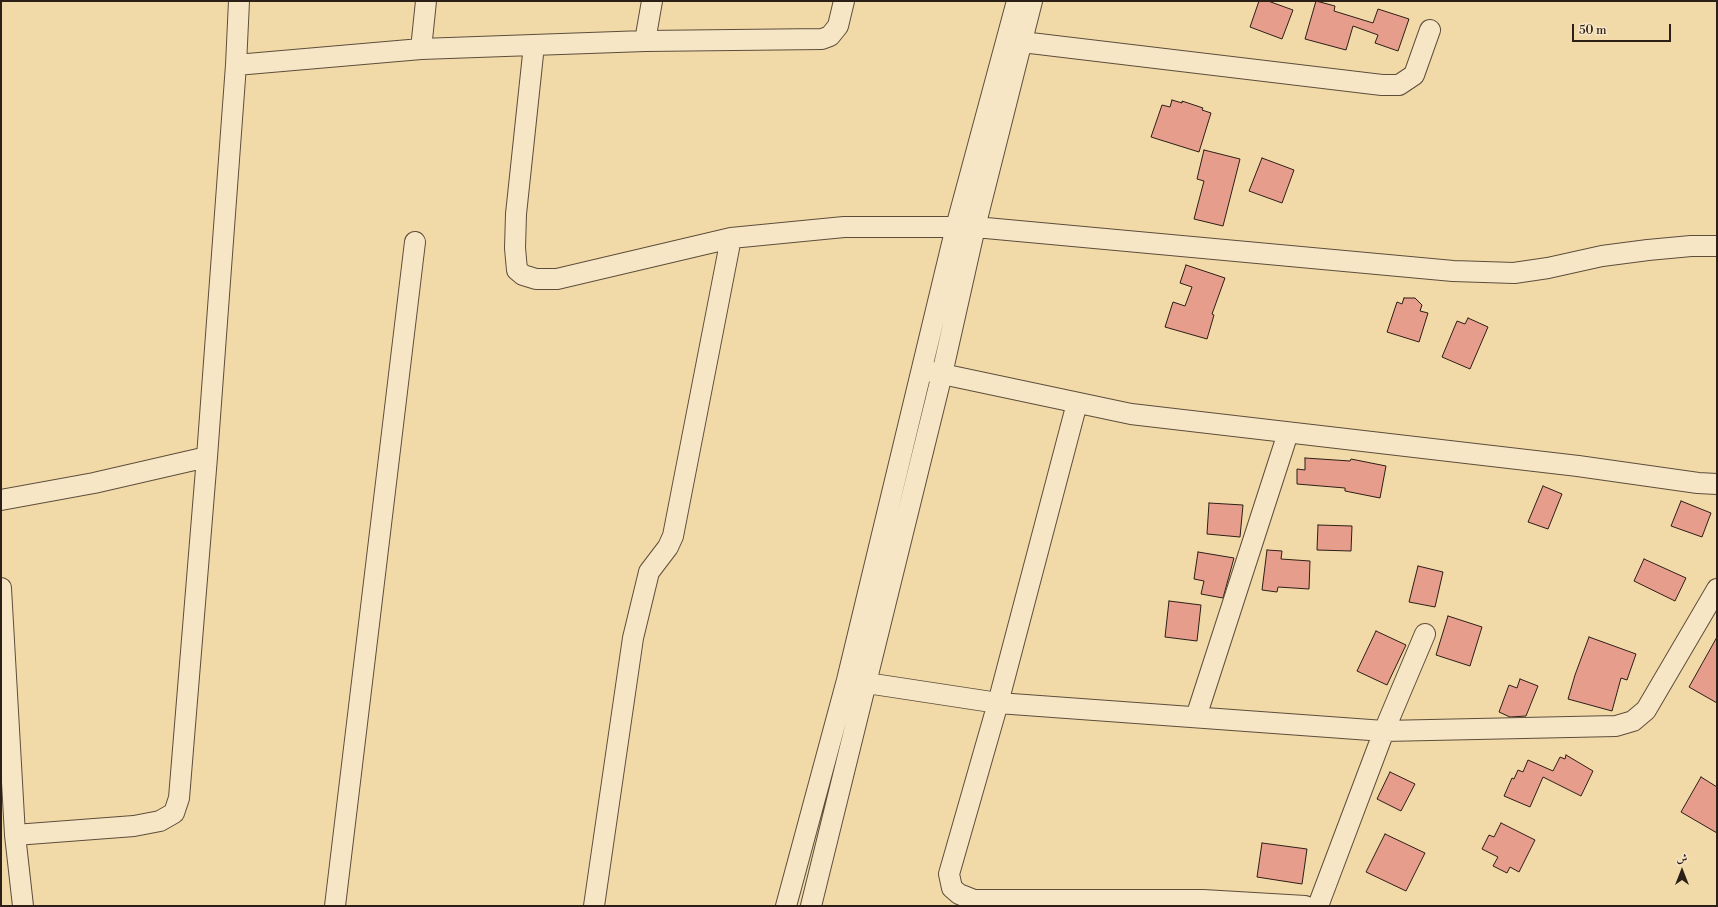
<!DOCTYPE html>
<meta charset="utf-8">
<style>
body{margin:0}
#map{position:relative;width:1718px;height:907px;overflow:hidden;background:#f2d9a8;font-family:"Libre Bodoni",Amiri,serif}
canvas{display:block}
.frame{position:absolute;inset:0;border:2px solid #2b1f17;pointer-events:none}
.north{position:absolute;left:1662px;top:851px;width:40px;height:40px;-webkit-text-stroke:3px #f7e6c6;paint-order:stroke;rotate:0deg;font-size:11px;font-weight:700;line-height:16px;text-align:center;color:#2b1f17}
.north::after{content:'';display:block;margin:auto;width:14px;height:18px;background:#2b1f17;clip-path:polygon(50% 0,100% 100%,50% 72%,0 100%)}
.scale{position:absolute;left:1572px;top:24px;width:99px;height:18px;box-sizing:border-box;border:2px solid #2b1f17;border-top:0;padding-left:5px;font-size:12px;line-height:14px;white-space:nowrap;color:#2b1f17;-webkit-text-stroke:3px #f7e6c6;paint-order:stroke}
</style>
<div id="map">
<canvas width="1718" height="907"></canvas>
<div class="frame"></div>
<div class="north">ش</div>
<div class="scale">50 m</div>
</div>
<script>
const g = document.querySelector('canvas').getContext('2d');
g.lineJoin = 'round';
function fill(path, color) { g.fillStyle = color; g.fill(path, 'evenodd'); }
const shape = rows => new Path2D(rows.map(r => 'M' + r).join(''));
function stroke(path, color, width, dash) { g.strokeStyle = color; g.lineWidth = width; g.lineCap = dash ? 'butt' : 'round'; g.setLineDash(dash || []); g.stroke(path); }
const building = shape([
 [1259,1,1268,1,1293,10,1282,39,1250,27,1259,1],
 [1316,1,1335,6,1334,11,1373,23,1378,9,1409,19,1398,51,1375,43,1378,35,1353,26,1346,50,1305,39,1316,1],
 [1172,100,1182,103,1182,101,1203,108,1202,110,1211,113,1199,152,1151,137,1162,105,1170,107,1172,100],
 [1204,150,1240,159,1223,226,1194,219,1204,181,1197,179,1204,150],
 [1262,158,1294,170,1282,203,1249,191,1262,158],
 [1186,265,1225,278,1212,314,1214,315,1207,339,1165,327,1173,302,1185,306,1192,287,1180,283,1186,265],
 [1404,298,1415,298,1422,305,1420,311,1428,313,1419,342,1387,332,1397,302,1402,304,1404,298],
 [1468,318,1488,327,1470,369,1442,357,1457,321,1465,324,1468,318],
 [1305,458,1350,461,1351,459,1386,466,1380,498,1345,491,1345,488,1297,484,1297,469,1305,470,1305,458],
 [1543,486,1562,494,1548,529,1528,522,1543,486],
 [1681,501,1711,513,1702,537,1671,526,1681,501],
 [1209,503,1243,505,1240,537,1207,534,1209,503],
 [1318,525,1352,526,1351,551,1317,550,1318,525],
 [1267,550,1282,551,1281,559,1310,561,1309,589,1278,587,1277,592,1262,590,1267,550],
 [1198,552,1234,558,1223,598,1201,594,1204,581,1194,579,1198,552],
 [1644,559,1686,578,1675,601,1634,581,1644,559],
 [1418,566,1443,572,1435,607,1409,602,1418,566],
 [1169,601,1201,605,1197,641,1165,637,1169,601],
 [1448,616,1482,627,1470,666,1436,655,1448,616],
 [1376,631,1406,645,1387,685,1357,671,1376,631],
 [1589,637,1636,654,1627,680,1621,678,1612,711,1568,699,1575,675,1589,637],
 [1717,637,1717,703,1689,687,1717,637],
 [1520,679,1538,686,1526,716,1510,717,1499,712,1509,685,1517,688,1520,679],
 [1566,755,1593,771,1581,796,1543,777,1530,807,1504,796,1512,778,1514,779,1518,770,1523,772,1528,760,1553,771,1560,757,1565,759,1566,755],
 [1390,772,1415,784,1401,811,1377,799,1390,772],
 [1701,777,1717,787,1717,833,1681,812,1701,777],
 [1501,823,1535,840,1519,872,1510,867,1507,873,1493,866,1498,857,1482,849,1489,835,1494,837,1501,823],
 [1385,834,1425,853,1406,891,1366,872,1385,834],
 [1262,843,1307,849,1302,884,1257,877,1262,843]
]);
fill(building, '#e69d8b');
stroke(building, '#2b1f17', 1);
const minor = shape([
 [645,41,652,1],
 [1022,42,1382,85,1399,85,1414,75,1430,30],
 [534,45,516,214,515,248,517,270,523,275,536,279,557,279,731,238,844,227,975,227,1453,271,1514,273,1548,268,1602,256,1648,250,1691,246,1717,246],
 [421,49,426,1],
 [236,65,421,49,645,41,822,39,830,36,838,26,844,1],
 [928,371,1131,414,1578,466,1698,483,1717,484],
 [1077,403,998,703,949,874,952,888,959,894,974,900,1203,900,1305,906],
 [1,500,94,483,207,457],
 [1,588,15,835,23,906],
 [847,680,998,703,1384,731,1616,726,1633,721,1646,710,1717,589],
 [1196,717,1288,433],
 [15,835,134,826,160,821,174,813,179,798,207,457,236,65,239,1],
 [335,906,415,242],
 [594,906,633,638,649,572,668,547,673,536,731,238],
 [786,906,847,680,956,227,1017,1],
 [811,906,942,374,975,227,1032,1],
 [1318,906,1384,731,1425,634]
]);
stroke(minor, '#5d4e3b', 22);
stroke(minor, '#f7e6c6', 20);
</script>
